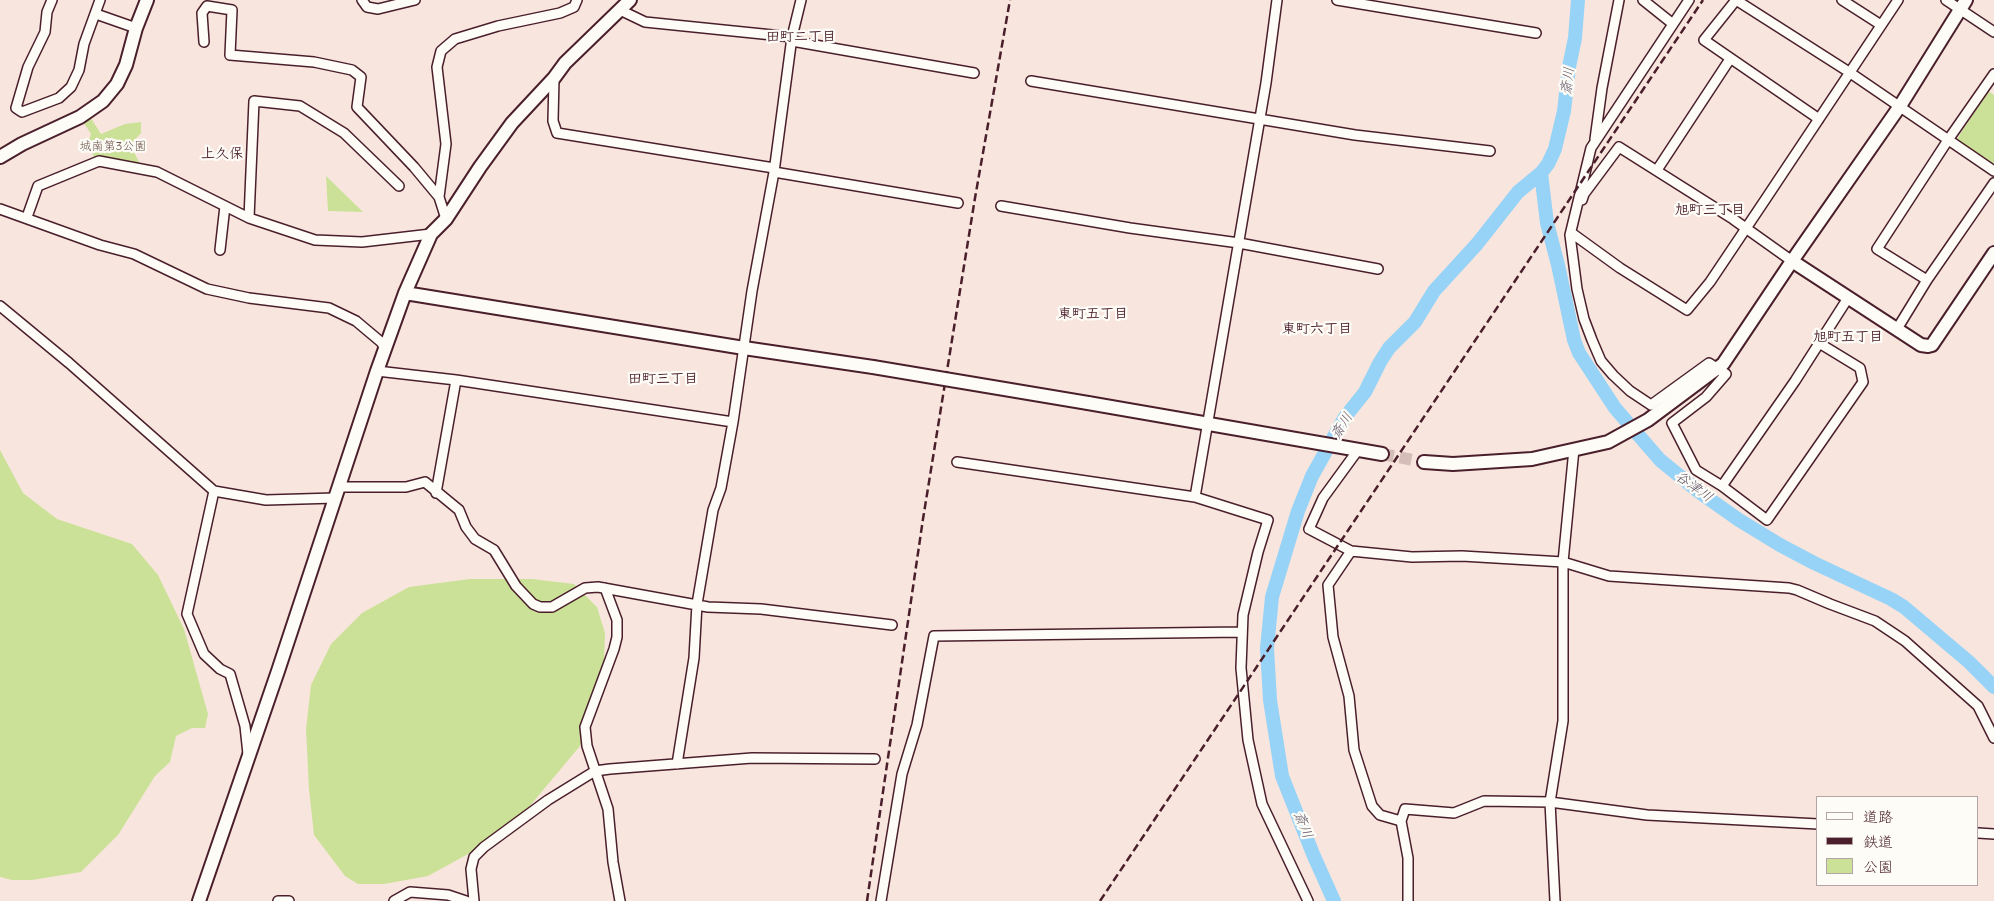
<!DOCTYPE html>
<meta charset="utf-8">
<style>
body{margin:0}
#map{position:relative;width:1994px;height:901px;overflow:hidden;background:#f8e6de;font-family:Delius,"Klee One",sans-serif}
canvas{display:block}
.legend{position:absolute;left:1816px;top:796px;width:162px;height:90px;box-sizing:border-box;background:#fdfcf7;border:1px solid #b5a4a5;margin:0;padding:6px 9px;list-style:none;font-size:15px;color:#4a1f2b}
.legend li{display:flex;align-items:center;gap:10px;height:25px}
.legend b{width:25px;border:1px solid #b5a4a5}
</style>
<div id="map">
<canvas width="1994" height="901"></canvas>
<ul class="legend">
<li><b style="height:6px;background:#fdfcf7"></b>道路</li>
<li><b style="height:6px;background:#4a1f2b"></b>鉄道</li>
<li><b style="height:14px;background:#cbe197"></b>公園</li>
</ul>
</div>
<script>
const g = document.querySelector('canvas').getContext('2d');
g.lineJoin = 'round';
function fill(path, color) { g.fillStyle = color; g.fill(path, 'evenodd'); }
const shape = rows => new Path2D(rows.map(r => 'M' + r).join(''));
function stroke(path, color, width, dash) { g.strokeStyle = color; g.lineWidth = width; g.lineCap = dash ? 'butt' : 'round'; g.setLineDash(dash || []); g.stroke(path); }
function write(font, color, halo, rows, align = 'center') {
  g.font = font + ' Delius,"Klee One",sans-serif'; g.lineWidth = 4.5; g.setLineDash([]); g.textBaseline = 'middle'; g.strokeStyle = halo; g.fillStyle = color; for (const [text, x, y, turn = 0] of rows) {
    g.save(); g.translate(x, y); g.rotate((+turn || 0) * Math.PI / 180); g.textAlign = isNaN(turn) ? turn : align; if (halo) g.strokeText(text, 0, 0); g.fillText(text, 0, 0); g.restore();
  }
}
fill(shape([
 [1988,91,1994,95,1994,164,1957,139],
 [87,112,101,134,125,124,141,122,141,133,130,145,143,169,95,162,89,140,91,134,80,117],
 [326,176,363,212,328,211],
 [0,450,23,493,57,519,132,544,158,575,184,629,208,714,205,728,192,728,176,736,170,762,155,776,118,835,81,872,32,880,12,880,0,877],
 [470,579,532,579,574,584,597,607,605,633,603,692,580,746,508,832,428,876,384,884,358,884,345,876,314,835,309,789,306,729,311,685,331,644,362,613,409,587]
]), '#cbe197');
stroke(shape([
 [1541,173,1547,223,1558,265,1574,340,1579,353,1615,408,1660,460,1698,491,1739,520,1780,545,1814,563,1891,599,1904,607,1969,662,1994,687],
 [1334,901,1313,854,1282,776,1270,700,1267,648,1272,597,1298,511,1312,476,1345,417,1365,392,1380,362,1389,348,1415,322,1434,291,1477,244,1518,192,1541,173,1548,164,1555,149,1564,111,1569,67,1575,38,1578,0]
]), '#97d3f7', 14);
stroke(shape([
 [1382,454,1424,462]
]), '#d5beba', 12, [12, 6]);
const street = shape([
 [52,0,47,12,45,32,28,67,16,108,22,112,59,98,71,87,79,70,84,44,100,0],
 [362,0,367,7,378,9,415,0],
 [1337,0,1536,33],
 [1643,0,1673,24],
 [1689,0,1591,148,1570,235,1577,289,1584,319,1592,340,1601,361,1613,375,1630,391,1651,405,1709,363,1726,374,1706,397,1672,423,1696,470,1722,486,1767,520,1863,382,1860,368,1819,343],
 [1736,0,1849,72,1994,171],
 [1736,0,1704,40,1819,119],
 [1842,0,1881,25],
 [1946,0,1994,32],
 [620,10,645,22,792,37],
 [96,14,136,28],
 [792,41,974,73],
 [204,42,202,13,207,6,232,10,230,55,314,62,352,70,361,77,357,107,414,167,439,197,446,219],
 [554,78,553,121,557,133,774,168],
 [1031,81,1355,135,1490,151],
 [1595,139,1602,88,1619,0],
 [1657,170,1730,59],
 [774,172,958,203],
 [439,197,446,144,437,67,441,51,455,39,498,26,560,13,574,7,577,0],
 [1582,200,1584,194,1619,147,1733,219,1792,261],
 [1001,206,1130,228,1239,243,1378,269],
 [0,209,100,245,134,254,207,289,249,298,329,308,356,321,381,342,385,348],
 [27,217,38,186,99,161,157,172,225,206],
 [249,218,254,101,300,106,344,133,399,186],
 [1570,235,1573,234,1620,268,1687,310,1710,282,1765,200,1898,0],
 [220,250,225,206,249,218,315,240,362,242,431,234],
 [1927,280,1877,249,1948,140,1994,74],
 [0,306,69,363,214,491,266,500,335,498],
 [1897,329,1927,280,1994,183],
 [377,371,456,380,733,422],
 [1358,450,1323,498,1309,529,1351,551,1412,557,1462,556,1563,562,1609,576,1789,588,1797,590,1830,604,1875,621,1905,641,1978,706,1994,738],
 [957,462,1195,497,1268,520,1258,552,1243,615,1241,668,1248,740,1262,804,1308,901],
 [1722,486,1795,381,1848,298],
 [339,487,406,487,425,482,459,510,466,527,475,539,494,550,516,586,533,604,540,607,552,607,585,588,598,587,708,607,761,609,892,625],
 [214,491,187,614,204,654,220,669,230,674,245,726,248,754],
 [436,493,456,380],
 [1195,497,1266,83,1277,0],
 [1351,551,1328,585,1333,637,1349,696,1354,750,1372,806,1380,815,1401,821],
 [605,588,617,620,617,637,614,649,585,727,587,746,608,809,613,862,620,901],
 [677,764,694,658,697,604,713,510,721,488,733,422,752,291,774,172,792,37,801,0],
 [1978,833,1994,834],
 [278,901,289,901],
 [394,901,410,892,448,895,466,901],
 [474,901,471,869,474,857,484,847,548,800,595,771,610,769,752,758,875,759],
 [881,901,902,774,917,725,934,636,1241,632],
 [1408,901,1408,858,1401,821,1405,809,1454,813,1484,801,1550,802,1647,815,1818,824],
 [1555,901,1550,802,1563,721,1563,562,1574,449]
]);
const secondary = shape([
 [0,157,22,144,80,117,103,101,117,84,126,65,136,28,147,0],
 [1792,261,1921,345,1928,346,1932,345,1994,253],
 [405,293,744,348,873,367],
 [1088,403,1382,454],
 [1424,462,1453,464,1532,459,1608,442,1648,420,1723,364,1792,261,1900,106,1966,0],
 [199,901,278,671,377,371,405,293,431,234,446,219,480,167,512,123,554,78,565,63,630,0]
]);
stroke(street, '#4a1f2b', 12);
stroke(secondary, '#4a1f2b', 16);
stroke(street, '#fdfcf7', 9);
stroke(secondary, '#fdfcf7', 12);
stroke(shape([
 [867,901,923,519,975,198,1010,0],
 [1100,901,1703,0]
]), '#4a1f2b', 2.5, [8, 4]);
const secondaryBridge = shape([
 [873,367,1088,403]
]);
stroke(secondaryBridge, '#4a1f2b', 16, []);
stroke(secondaryBridge, '#fdfcf7', 12);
write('12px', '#6a5046', '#fdfcf7', [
 ["城南第3公園",113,147]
]);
write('bold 14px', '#4a1f2b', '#fdfcf7', [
 ["田町二丁目",801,37],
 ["上久保",222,154],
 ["旭町三丁目",1710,210],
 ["東町五丁目",1093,314],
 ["東町六丁目",1317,329],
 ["旭町五丁目",1848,337],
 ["田町三丁目",663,379]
]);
write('italic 14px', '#615568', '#fdfcf7', [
 ["斎川",1568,81,-83],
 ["斎川",1342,426,-58],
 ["谷津川",1694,487,36],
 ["斎川",1303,825,68]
]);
</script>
